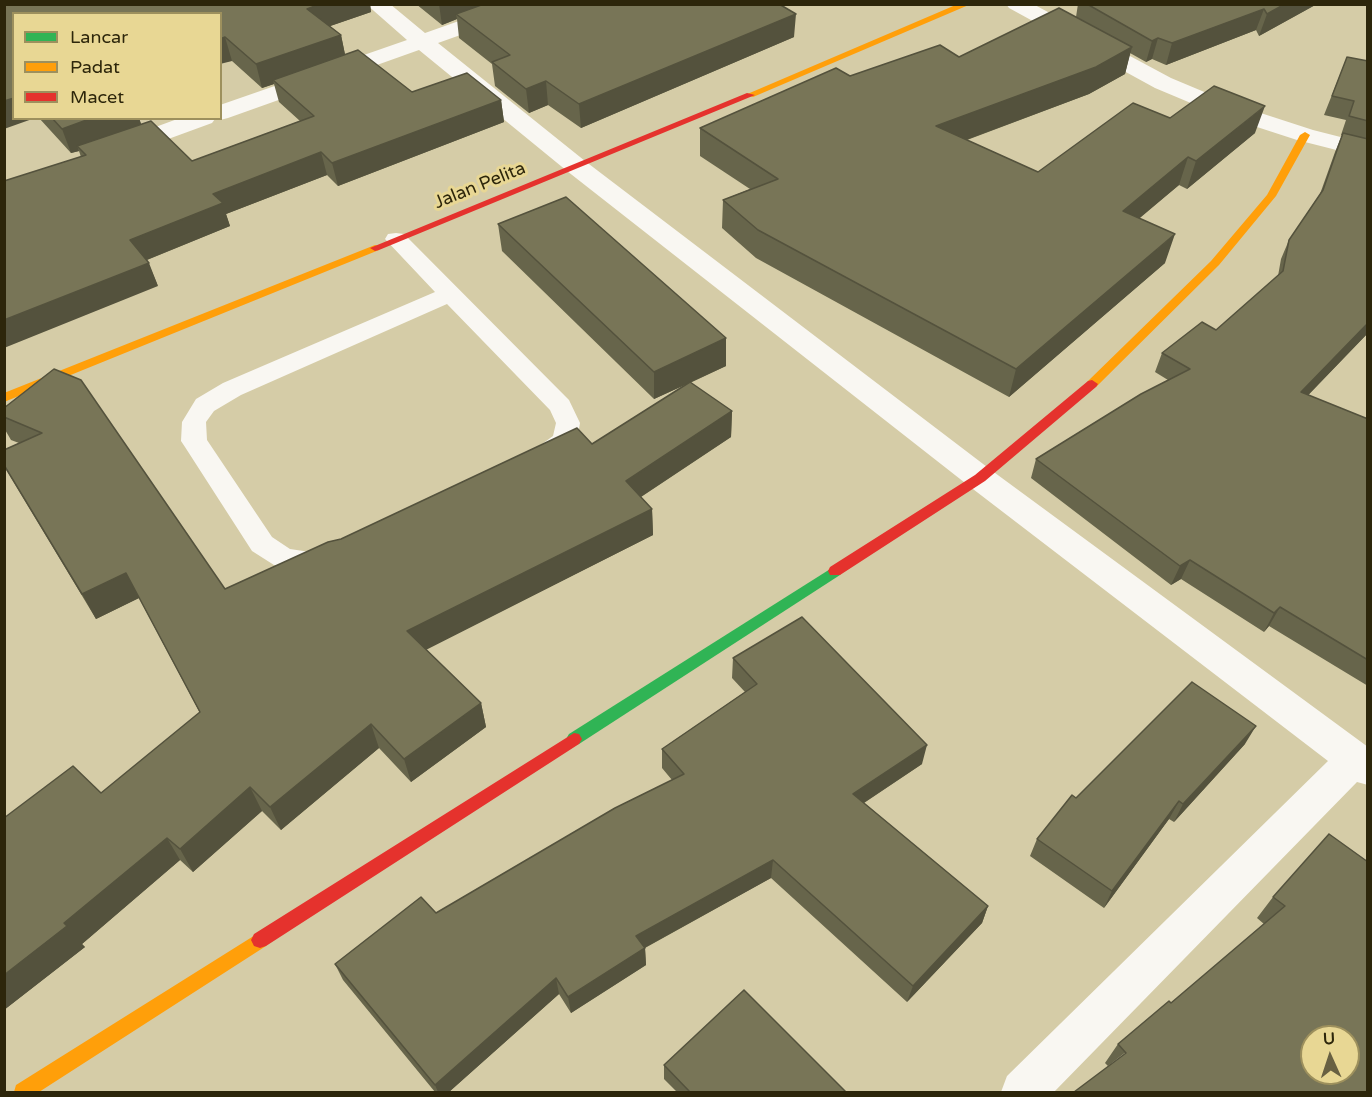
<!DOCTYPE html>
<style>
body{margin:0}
#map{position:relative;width:1372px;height:1097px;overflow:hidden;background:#d5cca7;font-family:"Varela Round",sans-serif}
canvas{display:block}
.frame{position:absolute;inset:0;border:6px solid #2d260b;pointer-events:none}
.legend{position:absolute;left:12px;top:12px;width:210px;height:108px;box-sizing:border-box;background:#e8d794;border:2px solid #9d905d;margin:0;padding:8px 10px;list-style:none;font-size:18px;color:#2d260b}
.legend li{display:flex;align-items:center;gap:12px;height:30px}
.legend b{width:30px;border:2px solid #9d905d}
.north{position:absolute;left:1300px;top:1025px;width:60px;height:60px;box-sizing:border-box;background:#e8d794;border:2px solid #9d905d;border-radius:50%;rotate:357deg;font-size:16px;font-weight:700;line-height:24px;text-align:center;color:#2d260b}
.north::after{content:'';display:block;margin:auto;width:21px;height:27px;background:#686042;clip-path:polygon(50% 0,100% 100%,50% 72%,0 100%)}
</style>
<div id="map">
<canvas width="1372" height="1097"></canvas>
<div class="frame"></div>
<ul class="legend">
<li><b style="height:8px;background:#30b455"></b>Lancar</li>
<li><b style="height:8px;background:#ff9f0a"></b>Padat</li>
<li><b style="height:8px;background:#e5322d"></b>Macet</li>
</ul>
<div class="north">U</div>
</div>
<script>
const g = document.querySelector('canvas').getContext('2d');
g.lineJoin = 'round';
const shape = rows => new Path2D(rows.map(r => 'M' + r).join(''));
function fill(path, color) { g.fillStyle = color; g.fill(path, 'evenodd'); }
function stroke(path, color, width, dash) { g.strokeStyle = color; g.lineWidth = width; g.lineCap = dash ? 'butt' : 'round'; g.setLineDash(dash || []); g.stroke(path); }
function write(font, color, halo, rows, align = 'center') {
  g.font = font + ' "Varela Round",sans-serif'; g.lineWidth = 6; g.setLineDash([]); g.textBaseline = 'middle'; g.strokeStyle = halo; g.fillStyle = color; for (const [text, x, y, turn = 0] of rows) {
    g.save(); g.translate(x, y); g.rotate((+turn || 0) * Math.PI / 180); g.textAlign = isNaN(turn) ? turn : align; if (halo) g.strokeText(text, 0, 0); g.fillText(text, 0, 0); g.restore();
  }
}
fill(shape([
 [396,233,404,234,569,400,580,423,577,440,573,446,549,464,540,467,531,464,527,458,531,452,553,436,556,423,550,410,447,304,241,395,214,411,206,422,207,440,272,537,290,549,310,552,326,548,336,551,340,558,336,565,310,572,274,565,252,551,185,447,181,441,182,422,196,399,223,383,435,292,385,239,388,234,396,233]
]), '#f9f7f2');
fill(shape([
 [366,4,390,4,425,33,507,4,539,4,536,8,438,43,585,161,991,470,1368,747,1368,785,1357,782,1054,1092,1001,1092,1007,1076,1328,761,969,486,567,171,419,50,228,118,220,120,215,119,212,123,130,153,121,155,112,153,109,148,112,143,180,118,220,118,220,105,407,40,366,4],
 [1006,4,1033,4,1171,78,1233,104,1313,130,1368,144,1368,158,1297,140,1217,114,1155,88,1009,8,1006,4]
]), '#f9f7f2');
fill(shape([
 [835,566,840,567,842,571,840,575,579,744,574,745,569,744,566,739,569,734,835,566]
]), '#30b455');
fill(shape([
 [958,4,971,4,753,97,745,95,958,4],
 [1305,132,1310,135,1276,196,1219,265,1096,387,1088,387,1086,384,1088,381,1211,261,1267,195,1300,135,1305,132],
 [375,245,379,246,379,250,4,402,4,393,375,245],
 [260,932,266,934,269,940,266,946,39,1092,14,1092,16,1085,260,932]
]), '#ff9f0a');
fill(shape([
 [747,93,755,95,379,250,375,251,370,248,747,93],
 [1092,380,1098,384,1096,387,985,481,840,575,830,575,828,571,830,567,975,475,1088,381,1092,380],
 [574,733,579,734,582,739,579,744,266,946,260,948,254,946,251,940,254,934,574,733]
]), '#e5322d');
fill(shape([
 [4,4,370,4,371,12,330,26,341,35,345,55,412,92,501,100,504,122,338,186,327,175,226,214,230,226,147,260,158,286,81,157,79,151,71,153,39,118,139,118,141,125,192,161,300,121,279,102,274,84,262,88,232,61,14,14],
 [416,4,779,4,794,37,581,128,548,105,529,113,495,86,492,64,459,38,457,19,442,25],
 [1078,4,1317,4,1259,36,1256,30,1166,65,1152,59,1146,62,1130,53,1125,74,1089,94,967,140,1038,172,1170,118,1255,133,1187,189,1179,185,1139,218,1165,263,1009,397,756,258,722,228,723,200,750,189,700,156,700,128,850,76,959,57,1076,17],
 [1347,57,1368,61,1368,333,1308,395,1368,419,1368,686,1269,626,1264,632,1181,579,1171,585,1031,478,1036,459,1168,380,1155,372,1162,353,1216,330,1278,276,1281,259,1289,240,1320,194,1335,152,1342,135,1341,135,1346,120,1324,115],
 [498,224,726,338,726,366,690,383,732,411,731,437,641,497,652,509,653,535,426,649,481,703,486,727,411,782,379,748,281,830,262,811,193,872,180,860,82,944,85,947,4,1010,101,793,200,713,139,598,96,619,4,466,4,450,19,443,11,440,4,428,4,408,54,369,225,589,341,539,592,444,687,384,654,399,502,251],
 [733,658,922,764,864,803,988,906,982,923,907,1002,771,878,645,948,646,965,571,1013,559,994,449,1092,435,1092,343,980,335,964,436,913,672,780,662,768,662,749,745,692,732,678],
 [1245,744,1174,822,1169,819,1104,908,1030,856,1037,839,1076,798],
 [1368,862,1108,1066,1105,1063,1118,1044,1171,1003,1264,924,1257,918,1273,897],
 [664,1065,846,1092,677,1092,664,1079]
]), '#67654b');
fill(shape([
 [320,4,370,4,371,12,313,32,307,9],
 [439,4,499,4,456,14,457,19,442,25],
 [1285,4,1317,4,1259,36,1267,14],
 [1264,9,1256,30,1166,65,1172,43],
 [796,14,794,37,581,128,579,104],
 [341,35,346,59,273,80,274,84,262,88,256,64],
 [225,37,232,61,220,64,220,39],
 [1158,38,1152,59,1146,62,1152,41],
 [1132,47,1125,74,1089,94,931,153,936,126],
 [546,81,548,105,529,113,526,89],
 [14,98,14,118,35,118,4,129,4,101],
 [501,100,504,122,338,186,332,163],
 [1265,106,1255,133,1187,189,1196,161],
 [92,118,139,118,143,129,77,146,79,151,71,153,62,129],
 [321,152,327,175,226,214,230,226,139,263,130,240,213,194],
 [1188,157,1179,185,1115,239,1123,211],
 [1175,234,1165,263,1009,397,1016,369],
 [149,263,158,286,4,348,4,320],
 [1368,323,1368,333,1292,412,1301,392],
 [726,338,726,366,654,399,654,372],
 [732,411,731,437,627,506,626,481],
 [652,509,653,535,414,656,407,631],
 [1190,560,1181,579,1171,585,1180,566],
 [126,573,139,598,96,619,82,594],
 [1280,607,1269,626,1264,632,1274,613],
 [481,703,486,727,411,782,404,759],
 [371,724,379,748,281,830,270,807],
 [1256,726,1245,744,1174,822,1183,804],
 [927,745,922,764,850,812,853,794],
 [250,787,262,811,193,872,180,849],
 [1179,801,1169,819,1104,908,1112,891],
 [167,838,180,860,82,944,85,947,4,1010,4,975,64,923],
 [773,860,771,878,637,952,636,936],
 [988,906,982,923,907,1002,913,986],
 [645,948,646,965,571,1013,568,997],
 [556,978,559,994,449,1092,438,1092,435,1085]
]), '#54523d');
const building = shape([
 [4,4,320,4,307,9,341,35,256,64,225,37,220,39,220,14,14,14,14,98,4,101,4,4],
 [484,4,779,4,796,14,579,104,546,81,526,89,492,62,510,55,456,14,484,4],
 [1087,4,1285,4,1267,14,1264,9,1172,43,1158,38,1152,41,1087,4],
 [1059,8,1132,47,1096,67,936,126,1038,172,1133,103,1170,118,1214,86,1265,106,1196,161,1188,157,1123,211,1175,234,1016,369,758,230,723,200,778,179,700,128,836,68,850,76,940,45,959,57,1059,8],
 [358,50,412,92,467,73,501,100,332,163,321,152,213,194,223,203,130,240,149,263,4,320,4,181,86,155,77,146,151,121,192,161,314,116,273,80,358,50],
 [1347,57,1368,61,1368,121,1349,116,1354,101,1332,96,1347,57],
 [52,118,92,118,62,129,52,118],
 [1343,133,1368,139,1368,323,1301,392,1368,419,1368,660,1280,607,1274,613,1190,560,1180,566,1036,459,1141,394,1190,369,1162,353,1202,322,1216,330,1283,271,1289,240,1323,190,1343,133],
 [566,197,726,338,654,372,498,224,566,197],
 [54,369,81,380,225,589,328,542,341,539,577,428,592,444,690,382,732,411,626,481,652,509,407,631,481,703,404,759,371,724,270,807,250,787,180,849,167,838,64,923,67,926,4,975,4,818,73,766,101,793,200,712,126,573,82,594,4,465,4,450,42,433,4,417,4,408,54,369],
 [802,617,927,745,853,794,988,906,913,986,773,860,636,936,645,948,568,997,556,978,435,1085,335,964,421,897,436,913,615,808,684,774,662,749,757,684,733,658,802,617],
 [1192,682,1256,726,1183,804,1179,801,1112,891,1037,839,1072,795,1076,798,1192,682],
 [1329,834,1368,862,1368,1092,1074,1092,1126,1053,1118,1044,1169,1001,1171,1003,1285,906,1273,897,1329,834],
 [1312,1037,1348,1037,1348,1073,1312,1073,1312,1037],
 [744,990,846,1092,690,1092,664,1065,744,990]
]);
fill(building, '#787557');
stroke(building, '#54523d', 1.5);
write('18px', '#2d260b', '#e8d794', [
 ["Jalan Pelita",480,186,-22]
]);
</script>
